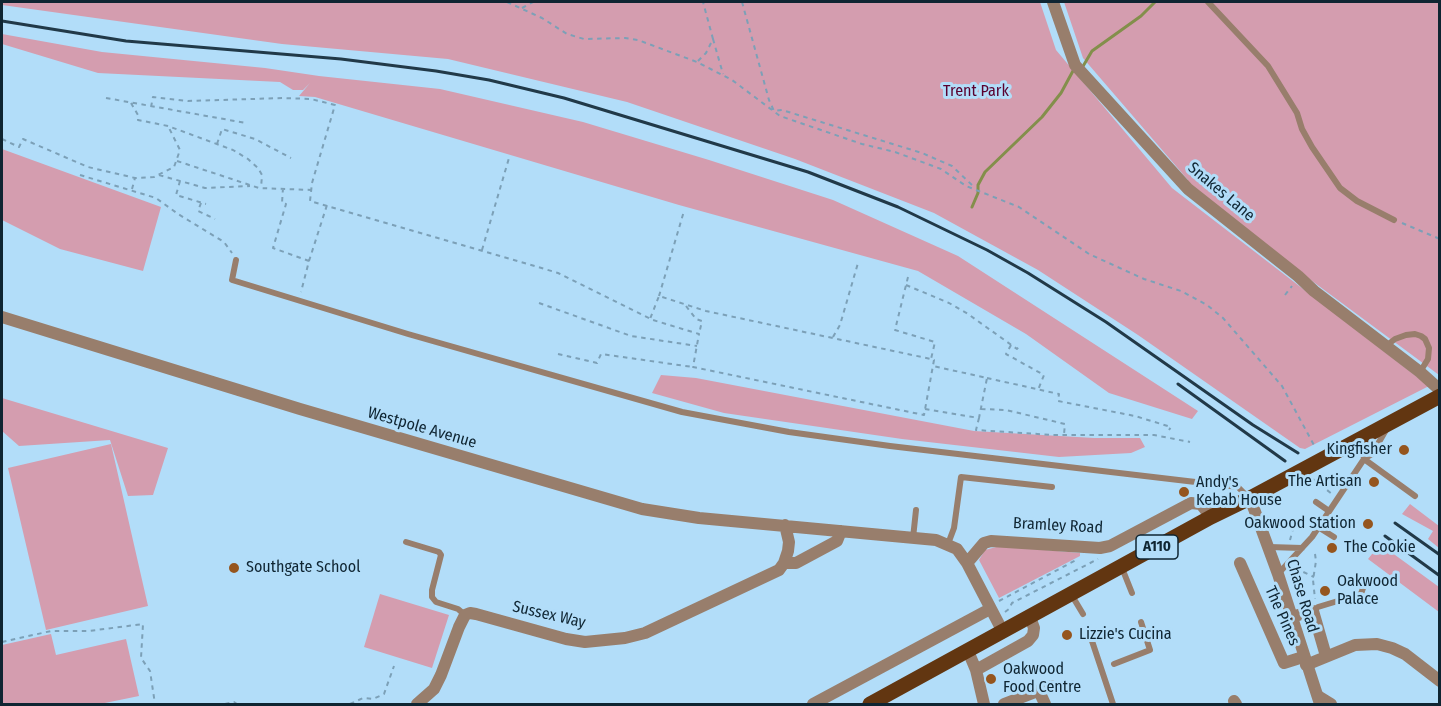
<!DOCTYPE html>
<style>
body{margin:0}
#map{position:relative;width:1441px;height:706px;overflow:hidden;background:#b2ddf9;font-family:"Fira Sans Condensed",sans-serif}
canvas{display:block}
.frame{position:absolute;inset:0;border:3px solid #0f2532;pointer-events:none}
</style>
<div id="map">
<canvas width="1441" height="706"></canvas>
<div class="frame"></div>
</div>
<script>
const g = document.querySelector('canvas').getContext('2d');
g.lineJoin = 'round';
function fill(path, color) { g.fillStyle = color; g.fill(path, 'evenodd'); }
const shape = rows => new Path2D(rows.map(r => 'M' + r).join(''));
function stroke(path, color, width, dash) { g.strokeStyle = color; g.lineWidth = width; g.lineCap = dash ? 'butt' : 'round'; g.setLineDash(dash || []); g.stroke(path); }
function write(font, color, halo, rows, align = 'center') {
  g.font = font + ' "Fira Sans Condensed",sans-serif'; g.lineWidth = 6; g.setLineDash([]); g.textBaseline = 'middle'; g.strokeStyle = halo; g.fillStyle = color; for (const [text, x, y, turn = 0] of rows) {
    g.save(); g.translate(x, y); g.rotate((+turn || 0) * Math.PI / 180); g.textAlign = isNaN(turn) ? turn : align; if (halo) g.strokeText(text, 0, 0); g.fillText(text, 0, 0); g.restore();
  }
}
fill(shape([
 [2,2,1040,2,1056,50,1172,188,1429,386,1305,449,1300,448,1138,335,1038,270,934,213,795,159,627,102,448,59,282,44,2,5],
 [1064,2,1439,2,1439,375,1188,189,1188,180,1083,58],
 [2,34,102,52,265,68,319,76,440,89,583,122,709,160,833,200,958,256,1198,411,1192,419,1109,393,1026,334,918,271,679,205,315,97,299,96,310,83,303,90,293,90,280,82,98,73,2,44],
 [2,149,161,207,143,271,60,249,2,220],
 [661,375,696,378,974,431,1094,438,1140,438,1145,447,1131,453,1059,457,902,439,724,413,652,393],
 [2,398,168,448,153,495,128,496,110,440,19,446,2,431],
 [111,444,148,606,46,630,8,468],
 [1410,504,1439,526,1439,548,1428,539,1433,531,1402,514],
 [1380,544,1439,587,1439,612,1368,559],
 [1000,546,1080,553,1080,556,999,598,979,560,985,550],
 [380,594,449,615,432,668,364,647],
 [51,634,56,655,126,639,139,696,100,704,2,704,2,645]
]), '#d49daf');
stroke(shape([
 [1082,68,1092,51,1141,16,1155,2],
 [972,207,978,193,978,185,985,172,1042,117,1061,93,1074,69]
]), '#838f4b', 3);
stroke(shape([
 [507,2,542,18,567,34,584,39,625,38,638,40,697,62,732,80,780,116,862,144,895,152,941,169,966,186,1019,207,1089,254,1144,279,1181,291,1207,305,1223,318,1282,386,1315,447],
 [742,2,769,100,774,111,782,110,922,153,952,166,973,186],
 [522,8,533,2],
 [713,39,723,74],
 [698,61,706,53,713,39,703,2],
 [106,98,246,123],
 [131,103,138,115,138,120,168,126,233,150,248,159,258,168,262,175,261,188],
 [151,107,153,97,188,101,283,98,311,99,335,105,312,183,310,201,538,267,558,273,653,320,699,334,693,367,924,415,934,360,931,359,706,311,659,296,650,319],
 [2,139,19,147,23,139,88,167,135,178,154,177,174,167,180,150,168,126],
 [217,144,222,129,255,139,291,158],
 [177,161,259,188,311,190],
 [80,175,156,198,178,214,224,242,232,253],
 [159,175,205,188,250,186],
 [180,181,176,195,206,204],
 [283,188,282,203,286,204,273,248,309,261,301,292],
 [132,189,135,178],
 [201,203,198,211,215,219],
 [1402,223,1440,239],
 [482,250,509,158],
 [309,261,327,205],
 [908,277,895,330,935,342,931,359],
 [906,285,949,303,968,314,1017,349,1020,345],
 [1285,295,1292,286],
 [659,296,684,211],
 [539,303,631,336,697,346],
 [686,306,696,319,702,321,699,334],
 [833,337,840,325,858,263],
 [1011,345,1006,354,1044,375,1038,390],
 [558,354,597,363,601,354,693,367],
 [987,378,1059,394,1058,401,1135,416,1171,427,1169,430],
 [925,409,979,418,987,378,933,366],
 [981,409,1006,410,1065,424,1064,434],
 [979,418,976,430,1053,435,1154,435,1190,442],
 [1313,479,1332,494],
 [1290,540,1293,529],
 [1315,554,1316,561,1313,580,1315,599],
 [1296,567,1299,570,1314,577],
 [999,601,1078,559],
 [1005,612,1009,609,1012,603,1098,559],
 [2,642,51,631,89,631,143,624,141,658,150,671,155,704],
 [225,704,234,702,237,704],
 [350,704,363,698,373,699,384,694,394,666]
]), '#7ca0b7', 2, [4.5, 4.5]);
stroke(shape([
 [1208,2,1268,66,1297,113,1302,129,1312,147,1340,188,1357,201,1394,220],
 [236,260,232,280,408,334,682,412,789,432,890,446,1238,487,1248,497],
 [1386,346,1395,339,1406,335,1415,334,1421,336,1425,339,1429,348,1428,359,1420,372],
 [1357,441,1363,452,1364,459,1415,496],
 [1316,502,1329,511],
 [1318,527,1334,537],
 [913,538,916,510],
 [406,542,439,552,441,555,432,590,432,597,436,602,458,609,465,615],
 [948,544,954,528,961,477,1052,487],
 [1269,547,1302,548],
 [1122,568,1132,593],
 [1278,574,1312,537,1364,459,1372,454,1386,430],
 [1071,594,1083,614],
 [1313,611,1318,607,1361,594,1366,579],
 [1092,641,1113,704],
 [1114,664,1150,650,1141,622]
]), '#987e6c', 6);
stroke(shape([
 [1053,2,1075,65,1188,189,1298,276,1314,291,1420,372,1440,390],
 [2,317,300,409,642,509,699,518,936,540,957,549,967,563,1003,632],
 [784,563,796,563,837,541,841,531],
 [967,563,984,543,991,541,1100,548,1110,546,1191,503,1201,504,1211,517],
 [1240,563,1284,663,1303,657],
 [1291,617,1313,611,1326,656],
 [968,651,976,670,984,704],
 [1306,665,1355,645,1377,644,1392,648,1405,654,1440,681],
 [976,670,1028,641,1033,635,1034,628,1030,617],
 [1039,691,1045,704],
 [1318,696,1331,704],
 [1234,701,1236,704],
 [417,704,434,689,441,675,459,627,465,615,470,613,476,614,566,639,585,642,625,638,645,633,779,570,784,563,788,551,789,542,785,525],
 [813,704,990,609],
 [1004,704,1051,686]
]), '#987e6c', 12);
stroke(shape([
 [1250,498,1278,574,1320,704]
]), '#987e6c', 12);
stroke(shape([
 [870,704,1211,517,1250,498,1440,396]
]), '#623611', 15);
stroke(shape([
 [2,21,126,41,341,59,436,71,489,80,564,98,808,172,898,207,987,250,1028,273,1106,322,1253,425,1298,453],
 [1178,384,1285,461],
 [1395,523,1440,555],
 [1385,536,1440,576]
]), '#213948', 3);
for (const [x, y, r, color] of [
 [1404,450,6,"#95551e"],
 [1374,482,6,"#95551e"],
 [1184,492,6,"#95551e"],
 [1368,524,6,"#95551e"],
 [1332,548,6,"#95551e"],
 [234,568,6,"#95551e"],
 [1325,591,6,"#95551e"],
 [1067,635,6,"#95551e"],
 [991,679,6,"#95551e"]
]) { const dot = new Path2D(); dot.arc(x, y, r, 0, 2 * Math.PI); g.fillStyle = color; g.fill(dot); stroke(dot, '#b2ddf9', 2); }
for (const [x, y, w] of [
 [1157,547,42]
]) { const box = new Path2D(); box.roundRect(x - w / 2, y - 12, w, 24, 4.5); g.fillStyle = '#b2ddf9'; g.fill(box); stroke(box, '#0f2532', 1.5); }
write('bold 15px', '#0f2532', null, [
 ["A110",1157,547]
]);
write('16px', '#59002f', '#b2ddf9', [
 ["Trent Park",976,92]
]);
write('16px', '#0f2532', '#b2ddf9', [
 ["Snakes Lane",1221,192,40],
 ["Westpole Avenue",422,428,16],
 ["Bramley Road",1058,526,3],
 ["Chase Road",1302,596,73],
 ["Sussex Way",549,615,13],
 ["The Pines",1282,616,66]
]);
write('16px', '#0f2532', '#b2ddf9', [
 ["Kingfisher",1392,450,"right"],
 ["The Artisan",1362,482,"right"],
 ["Andy's",1196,483],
 ["Kebab House",1196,501],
 ["Oakwood Station",1356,524,"right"],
 ["The Cookie",1344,548],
 ["Southgate School",246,568],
 ["Oakwood",1337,582],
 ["Palace",1337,600],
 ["Lizzie's Cucina",1079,635],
 ["Oakwood",1003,670],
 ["Food Centre",1003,688]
], 'left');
</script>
